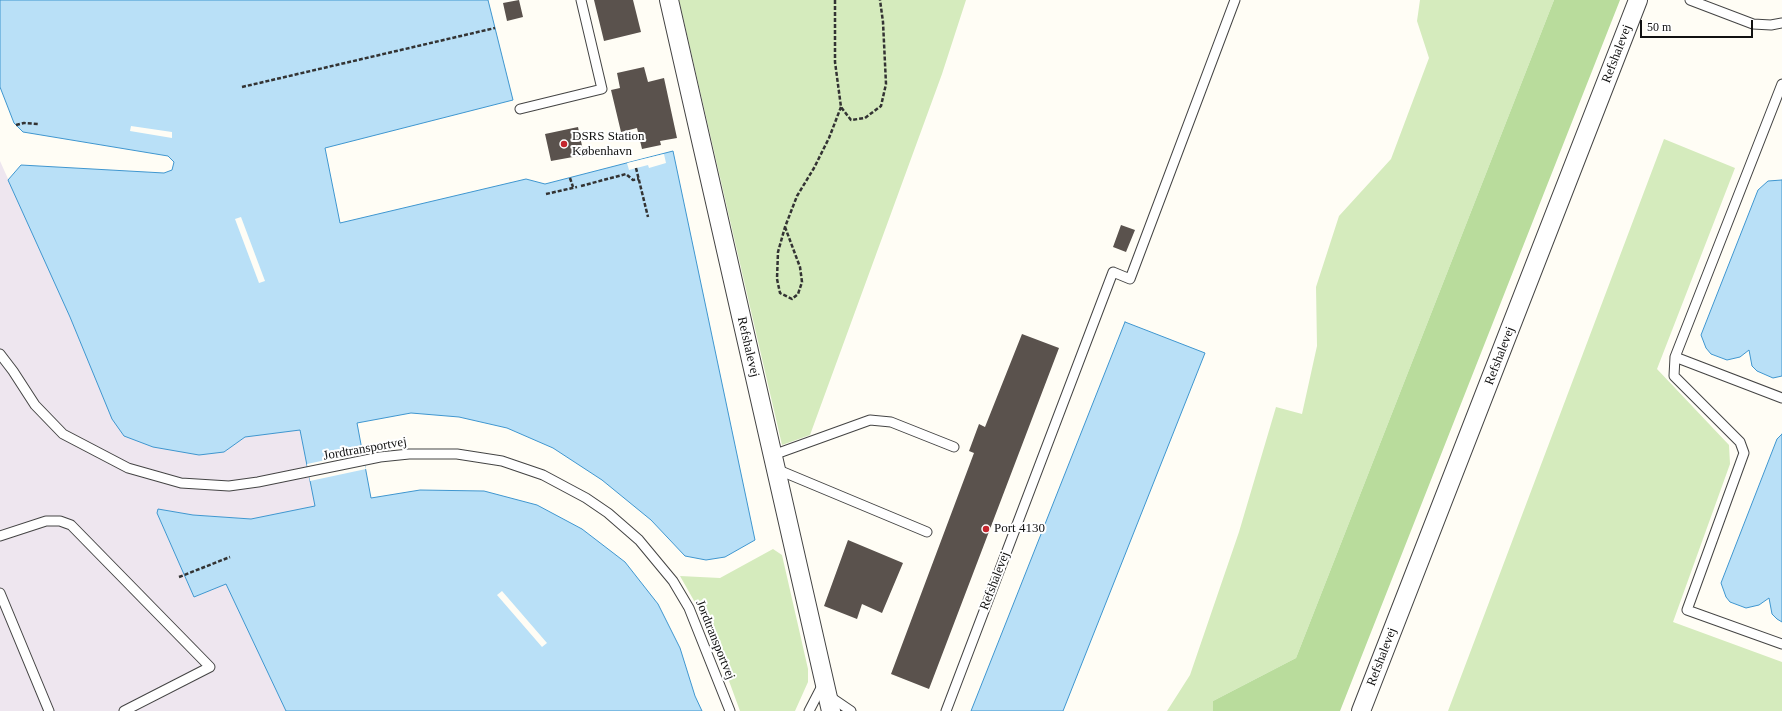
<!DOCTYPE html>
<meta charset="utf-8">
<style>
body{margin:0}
#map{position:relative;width:1782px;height:711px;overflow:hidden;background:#fffdf5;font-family:Georgia,serif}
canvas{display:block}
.scale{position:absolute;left:1640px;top:20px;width:113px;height:18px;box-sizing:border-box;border:2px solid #111;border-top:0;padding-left:5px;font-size:12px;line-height:14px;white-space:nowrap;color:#111;-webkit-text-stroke:3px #fff;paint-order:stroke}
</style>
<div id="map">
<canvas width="1782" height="711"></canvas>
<div class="scale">50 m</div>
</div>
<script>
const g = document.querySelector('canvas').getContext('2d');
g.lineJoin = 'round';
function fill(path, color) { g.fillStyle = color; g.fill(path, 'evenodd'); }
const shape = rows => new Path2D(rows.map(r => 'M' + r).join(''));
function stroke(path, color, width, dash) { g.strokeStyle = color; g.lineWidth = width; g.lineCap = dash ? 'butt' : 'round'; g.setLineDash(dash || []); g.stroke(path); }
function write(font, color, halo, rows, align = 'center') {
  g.font = font + ' Georgia,serif'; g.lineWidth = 4; g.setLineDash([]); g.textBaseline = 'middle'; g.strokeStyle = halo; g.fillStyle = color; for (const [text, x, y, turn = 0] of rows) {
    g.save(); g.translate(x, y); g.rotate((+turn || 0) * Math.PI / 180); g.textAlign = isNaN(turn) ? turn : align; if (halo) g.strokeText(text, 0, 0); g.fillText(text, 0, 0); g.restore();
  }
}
fill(shape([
 [0,161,70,317,105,400,224,452,245,437,300,429,316,506,251,519,193,515,158,509,157,513,194,597,226,583,286,711,0,711]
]), '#eee6ef');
fill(shape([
 [679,0,966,0,942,74,810,435,782,445],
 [1420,0,1554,0,1296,658,1213,701,1213,711,1167,711,1190,675,1239,532,1276,407,1302,414,1317,346,1316,287,1339,216,1391,159,1429,58,1417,21],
 [1664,139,1735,168,1657,369,1729,445,1730,464,1673,622,1782,662,1782,711,1448,711],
 [773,549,782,555,808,669,808,682,795,711,740,711,710,629,680,576,720,578]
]), '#d5ebbd');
fill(shape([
 [1554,0,1620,0,1340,711,1213,711,1213,701,1296,658]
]), '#b9dc9c');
const water = shape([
 [0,0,488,0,513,100,325,148,340,223,526,179,545,184,673,151,755,540,725,557,706,560,685,556,651,520,602,480,553,448,507,428,459,417,411,413,357,423,371,498,420,490,484,491,537,505,582,529,625,562,658,604,680,648,695,696,702,711,286,711,226,584,194,597,157,513,158,509,193,515,251,519,315,506,300,430,245,437,224,452,199,455,153,447,124,436,112,419,70,317,8,180,21,165,164,173,172,170,174,162,168,156,23,132,14,123,0,87,0,0],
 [1782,180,1782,376,1773,378,1757,371,1752,366,1749,350,1740,357,1727,360,1711,354,1706,348,1701,335,1758,190,1768,181,1782,180],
 [1125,322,1205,353,1063,711,971,711,1125,322],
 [1782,434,1782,622,1777,619,1772,614,1769,598,1759,605,1746,608,1730,602,1726,597,1721,583,1777,439,1782,434]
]);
fill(water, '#b9e0f7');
stroke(water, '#3f96cf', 1);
fill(shape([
 [131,126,172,132,172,138,130,131],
 [664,154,666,163,649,168,648,165,629,170,627,163],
 [241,217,265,281,259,283,235,219],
 [363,452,366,469,310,481,307,464],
 [502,591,547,643,542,647,497,595]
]), '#fffdf5');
fill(shape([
 [519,0,523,17,507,21,503,3],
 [594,0,633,0,641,32,604,41],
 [644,67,648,82,664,78,677,138,660,141,661,145,642,149,637,128,621,132,611,90,620,88,617,73],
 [578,127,584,155,551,161,545,134],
 [1121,225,1135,230,1126,252,1113,247],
 [1022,334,1059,348,929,689,891,674,974,453,969,451,979,424,985,427],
 [848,540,903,563,882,613,862,604,857,619,824,606]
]), '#5a524d');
const service = shape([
 [1690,0,1753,24,1771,25,1782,23],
 [1782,84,1675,357,1782,398],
 [520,109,602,89,581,0],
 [0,354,13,371,35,405,63,434,128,468,181,483,229,486,258,482,380,457,409,454,457,454,502,461,543,475,586,498,608,513,639,540,673,581,689,608,730,711],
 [1675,357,1674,376,1740,442,1744,453,1687,610,1782,644],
 [773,455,870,420,891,422,954,447],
 [776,469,927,532],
 [0,536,46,521,60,521,71,525,210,667,124,711],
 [0,593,49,711],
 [829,696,851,711],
 [809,711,823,684],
 [946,711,1113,272,1130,279,1235,0]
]);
const minor = shape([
 [669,0,831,711],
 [1361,711,1638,0]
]);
stroke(service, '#444', 11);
stroke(minor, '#444', 20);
stroke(shape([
 [835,0,835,62,841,107,851,120,865,118,881,106,886,84,883,22,880,0],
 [242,87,495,28],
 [16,125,24,123,38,124],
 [636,168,648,217],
 [570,178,573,187],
 [581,186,626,174,633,180,639,179],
 [546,194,577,187],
 [785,227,800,267,802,282,798,294,792,299,780,293,777,279,778,252,785,227,797,196,814,168,829,138,841,107],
 [179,577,230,557]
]), '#333', 2.5, [4, 2]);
stroke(service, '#fff', 9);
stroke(minor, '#fff', 18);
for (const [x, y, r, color] of [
 [564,144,4,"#c4262e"],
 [986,529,4,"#c4262e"]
]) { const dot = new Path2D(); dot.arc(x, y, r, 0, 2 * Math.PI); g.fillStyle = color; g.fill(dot); stroke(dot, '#fff', 1.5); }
write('13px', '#111', '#fff', [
 ["Refshalevej",1617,54,-69],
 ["Refshalevej",748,347,77],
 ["Refshalevej",1500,356,-69],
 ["Jordtransportvej",365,449,-10],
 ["Refshalevej",995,581,-69],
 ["Jordtransportvej",715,640,68],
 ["Refshalevej",1382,657,-69]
]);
write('13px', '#111', '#fff', [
 ["DSRS Station",572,137],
 ["København",572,152],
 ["Port 4130",994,529]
], 'left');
</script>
